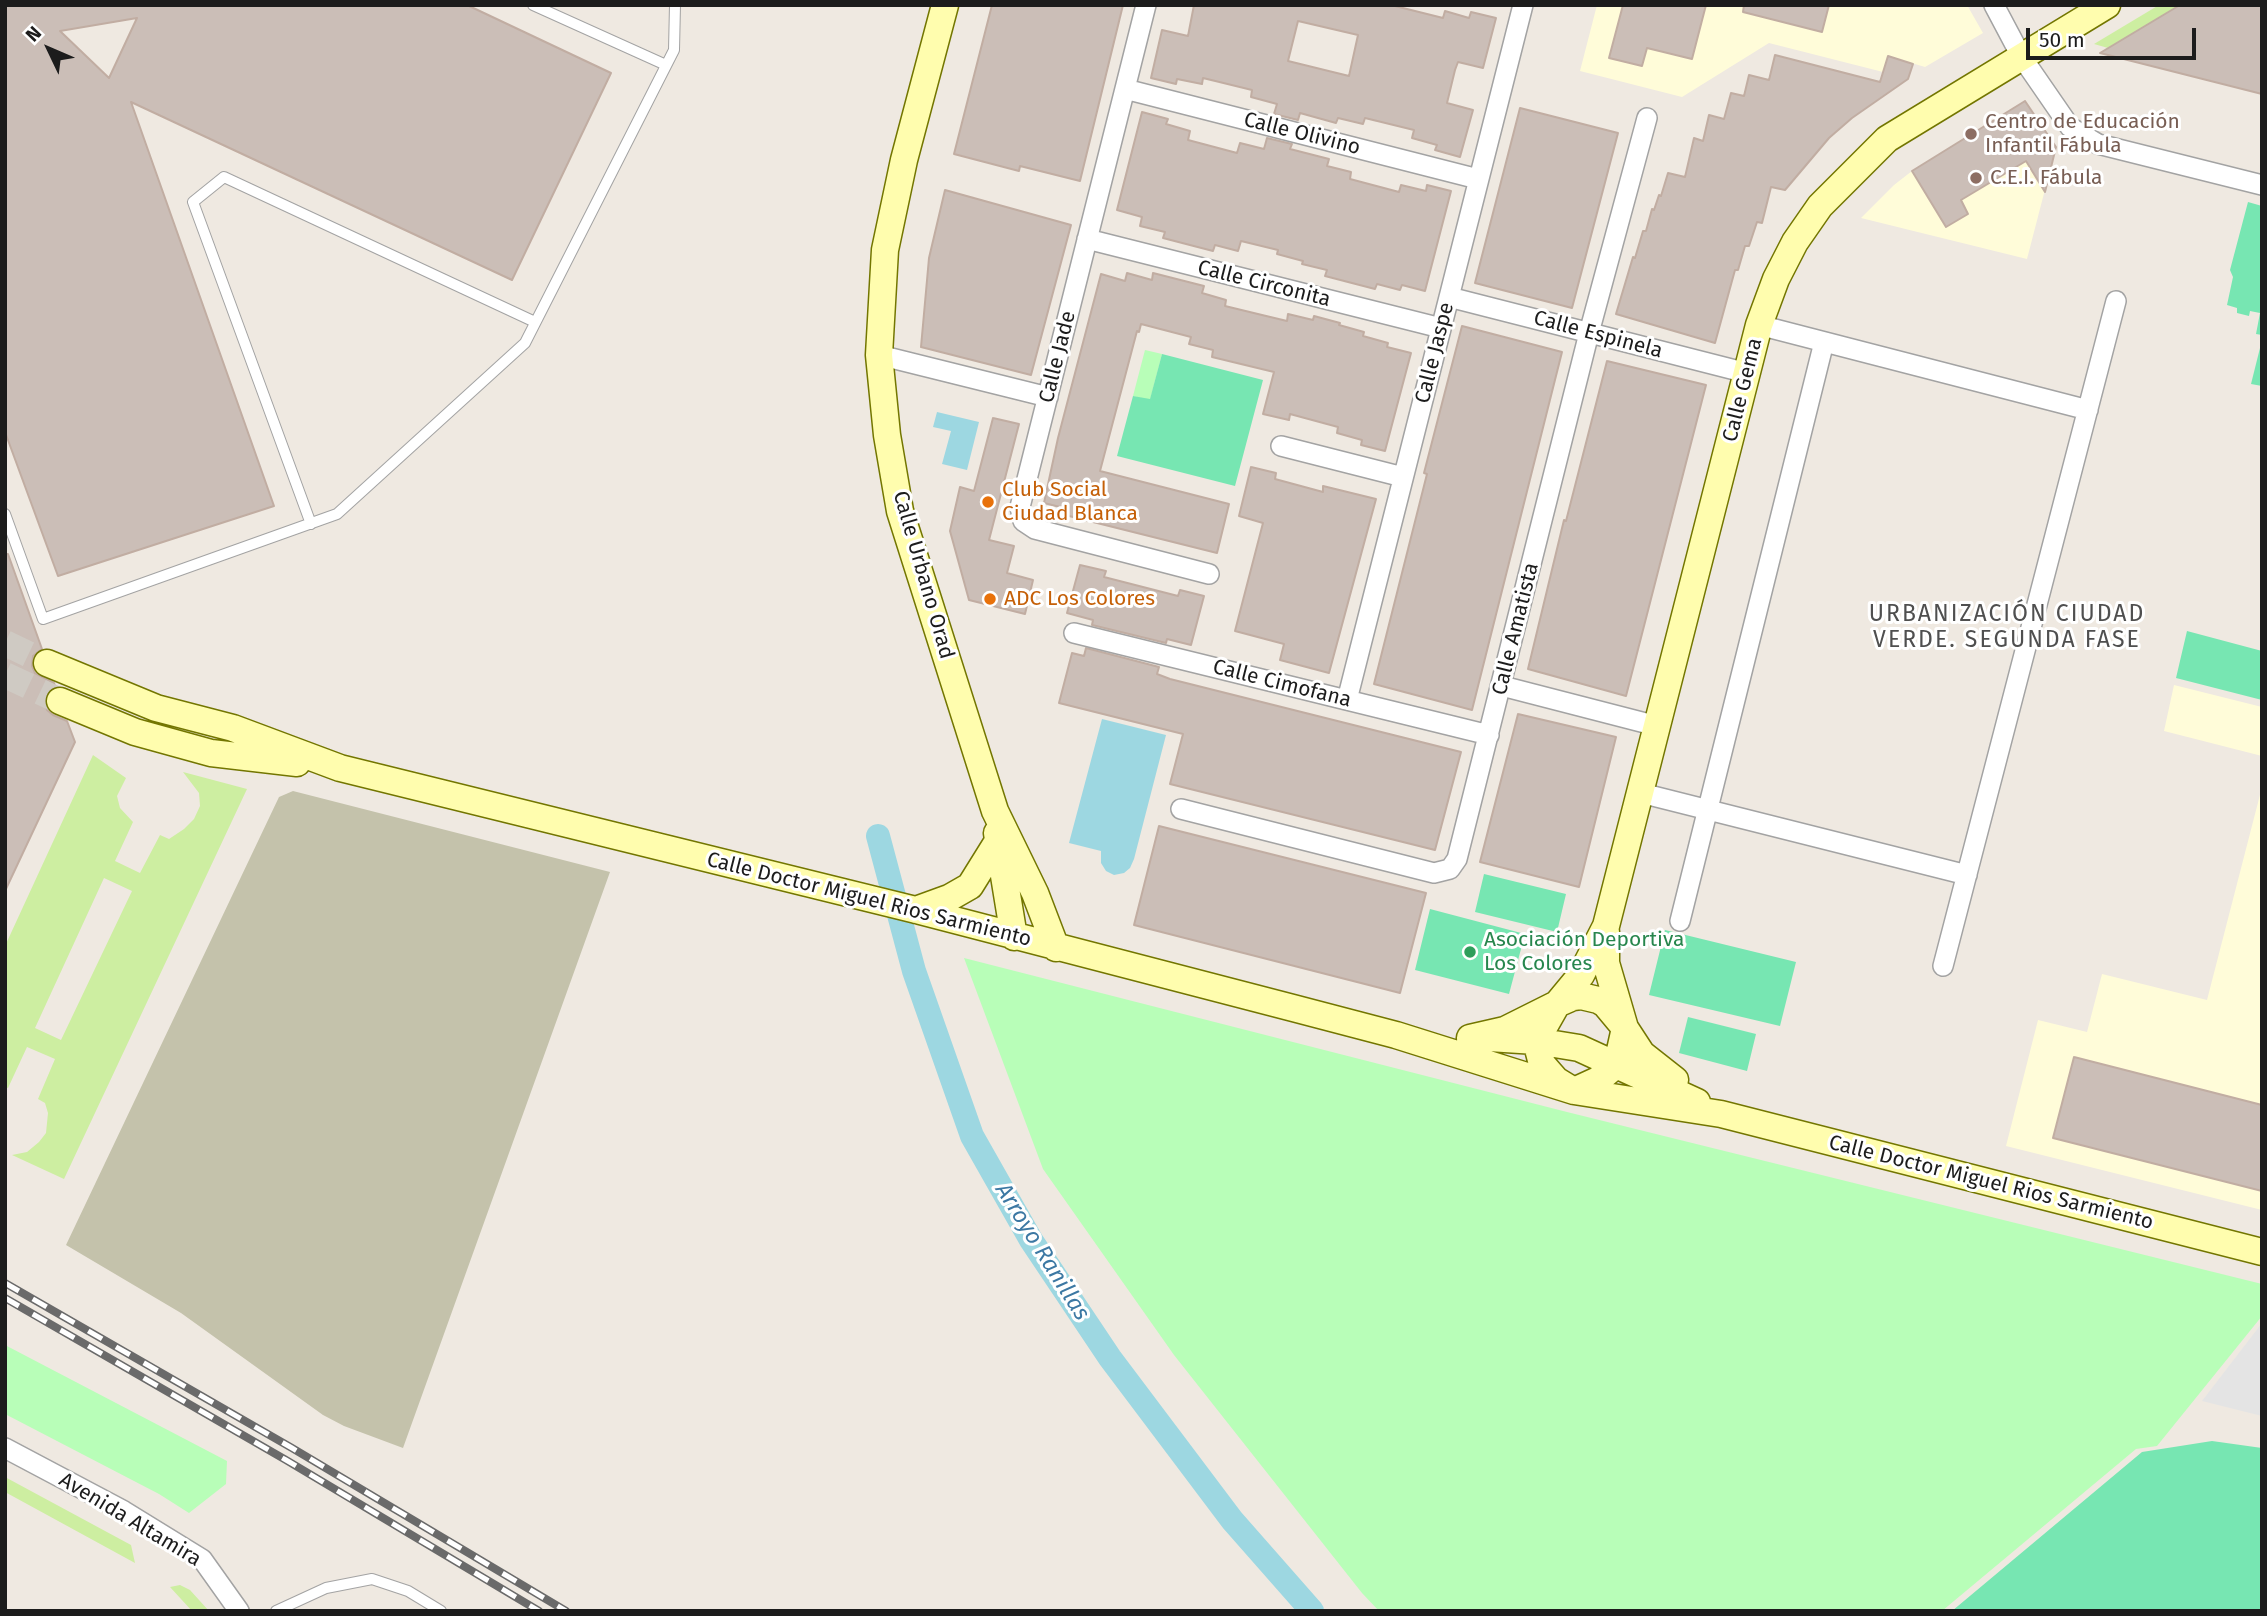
<!DOCTYPE html>
<meta charset="utf-8">
<style>
body{margin:0}
#map{position:relative;width:2267px;height:1616px;overflow:hidden;background:#efe9e1;font-family:"Fira Sans",sans-serif}
canvas{display:block}
.frame{position:absolute;inset:0;border:7px solid #1c1c1c;pointer-events:none}
.north{position:absolute;left:14px;top:14px;width:70px;height:70px;-webkit-text-stroke:5px #fff;paint-order:stroke;rotate:314deg;font-size:19px;font-weight:700;line-height:28px;text-align:center;color:#1c1c1c}
.north::after{content:'';display:block;margin:auto;width:24px;height:32px;background:#1c1c1c;clip-path:polygon(50% 0,100% 100%,50% 72%,0 100%)}
.scale{position:absolute;left:2026px;top:28px;width:170px;height:32px;box-sizing:border-box;border:4px solid #1c1c1c;border-top:0;padding-left:9px;font-size:21px;line-height:24px;white-space:nowrap;color:#1c1c1c;-webkit-text-stroke:5px #fff;paint-order:stroke}
</style>
<div id="map">
<canvas width="2267" height="1616"></canvas>
<div class="frame"></div>
<div class="north">N</div>
<div class="scale">50 m</div>
</div>
<script>
const g = document.querySelector('canvas').getContext('2d');
g.lineJoin = 'round';
function fill(path, color) { g.fillStyle = color; g.fill(path, 'evenodd'); }
const shape = rows => new Path2D(rows.map(r => 'M' + r).join(''));
function stroke(path, color, width, dash) { g.strokeStyle = color; g.lineWidth = width; g.lineCap = dash ? 'butt' : 'round'; g.setLineDash(dash || []); g.stroke(path); }
function write(font, color, halo, rows, align = 'center') {
  g.font = font + ' "Fira Sans",sans-serif'; g.lineWidth = 6; g.setLineDash([]); g.textBaseline = 'middle'; g.strokeStyle = halo; g.fillStyle = color; for (const [text, x, y, turn = 0] of rows) {
    g.save(); g.translate(x, y); g.rotate((+turn || 0) * Math.PI / 180); g.textAlign = isNaN(turn) ? turn : align; if (halo) g.strokeText(text, 0, 0); g.fillText(text, 0, 0); g.restore();
  }
}
fill(shape([
 [1597,5,1967,5,1983,33,1925,67,1888,56,1883,72,1769,43,1682,97,1580,71],
 [2025,101,2056,147,2027,259,1861,218,1894,185,1912,171],
 [2174,685,2262,707,2262,756,2164,731],
 [2262,787,2262,1210,2006,1146,2038,1020,2087,1032,2102,974,2207,1000]
]), '#fffcd9');
fill(shape([
 [293,791,610,872,403,1448,344,1426,323,1415,181,1313,66,1245,279,797]
]), '#c4c2ab');
fill(shape([
 [2159,5,2180,5,2108,48,2094,44],
 [93,755,126,778,117,796,120,808,133,822,115,861,140,873,160,835,169,839,184,829,194,819,200,806,199,793,183,772,247,789,64,1179,12,1155,27,1152,39,1142,46,1133,48,1113,45,1103,38,1099,55,1059,27,1047,8,1088,5,1087,5,946],
 [104,878,132,891,61,1040,35,1028],
 [5,1477,131,1545,135,1563,5,1492],
 [180,1585,190,1590,209,1611,192,1611,170,1587]
]), '#cdeea1');
fill(shape([
 [1145,350,1162,354,1150,400,1133,396],
 [964,958,1567,1112,2262,1284,2262,1316,2157,1446,2136,1449,1942,1611,1379,1611,1362,1593,1174,1355,1043,1169],
 [5,1345,227,1461,226,1484,189,1513,159,1494,5,1414]
]), '#b8feb8');
fill(shape([
 [2248,202,2262,206,2262,335,2256,334,2260,313,2250,311,2249,316,2237,313,2237,308,2227,305,2233,277,2230,270],
 [2262,340,2262,386,2251,384],
 [1162,354,1263,380,1235,486,1117,456,1133,396,1150,399],
 [2187,631,2262,651,2262,700,2176,678],
 [1484,874,1566,894,1557,932,1475,912],
 [1430,909,1525,934,1509,994,1415,970],
 [1665,930,1796,962,1780,1026,1649,995],
 [1688,1017,1756,1034,1747,1071,1679,1053],
 [2212,1441,2262,1448,2262,1611,1952,1611,2142,1452]
]), '#77e6b2');
fill(shape([
 [2262,1323,2262,1416,2202,1401]
]), '#e4e4e4');
fill(shape([
 [937,412,979,422,967,470,942,464,951,431,933,427],
 [1102,719,1166,735,1134,859,1130,868,1124,873,1114,875,1106,871,1101,863,1101,851,1069,843]
]), '#9dd7e1');
stroke(shape([
 [878,836,914,971,972,1136,1031,1240,1110,1358,1232,1520,1312,1611]
]), '#9dd7e1', 24);
const building = shape([
 [5,5,467,5,611,73,512,280,131,102,274,506,58,576,5,432,5,5],
 [137,18,109,78,60,31,137,18],
 [992,5,1123,5,1080,181,1020,166,1019,171,954,154,992,5],
 [1194,5,1391,5,1443,18,1445,11,1469,18,1471,12,1496,18,1483,68,1458,62,1455,70,1447,103,1473,110,1460,157,1435,150,1437,145,1412,138,1414,130,1365,118,1363,124,1338,118,1336,123,1300,113,1298,120,1274,114,1277,104,1251,97,1252,90,1203,78,1202,84,1177,79,1176,84,1151,78,1162,30,1188,36,1194,5],
 [1298,21,1358,35,1349,76,1288,61,1298,21],
 [1623,5,1706,5,1692,59,1647,48,1642,66,1609,58,1623,5],
 [1744,5,1829,5,1822,32,1743,12,1744,5],
 [2180,5,2262,5,2262,94,2100,53,2180,5],
 [1775,55,1880,82,1888,56,1913,64,1908,79,1852,118,1829,138,1785,190,1771,187,1762,223,1757,222,1749,246,1745,246,1738,270,1735,270,1715,343,1616,314,1633,257,1635,258,1643,231,1646,231,1652,209,1654,210,1659,195,1661,196,1668,173,1685,177,1694,138,1703,141,1709,115,1724,119,1731,93,1744,96,1749,75,1769,80,1775,55],
 [2025,101,2056,147,2045,192,2026,161,1961,200,1968,214,1946,227,1912,171,2025,101],
 [1520,108,1618,133,1572,308,1475,283,1520,108],
 [1142,112,1168,119,1166,124,1190,131,1188,140,1237,153,1240,143,1264,149,1267,138,1292,144,1290,149,1329,159,1327,166,1351,172,1350,179,1399,192,1401,185,1426,191,1427,185,1451,191,1425,291,1402,285,1400,290,1377,284,1375,289,1325,276,1327,270,1302,264,1303,261,1277,254,1278,250,1241,241,1238,251,1215,245,1213,251,1163,238,1165,232,1140,226,1142,217,1117,210,1142,112],
 [945,190,1071,225,1031,375,921,347,929,258,945,190],
 [1127,273,1152,280,1153,273,1204,286,1202,293,1226,300,1225,306,1262,315,1287,321,1288,314,1313,320,1314,316,1340,323,1339,325,1364,332,1363,336,1388,343,1387,347,1411,353,1385,451,1361,445,1362,440,1337,433,1338,427,1290,414,1289,420,1263,414,1274,372,1212,357,1213,350,1189,344,1191,337,1141,324,1139,332,1137,331,1100,471,1229,504,1217,553,1065,515,1068,509,1044,503,1058,438,1101,274,1125,281,1127,273],
 [1462,326,1562,352,1472,710,1374,684,1427,474,1424,473,1462,326],
 [1607,361,1706,385,1626,696,1528,669,1564,520,1566,521,1607,361],
 [993,418,1019,424,989,540,1014,546,1007,573,1033,580,1025,614,969,600,950,531,960,487,974,491,993,418],
 [1251,467,1276,473,1275,479,1323,492,1323,486,1376,499,1329,673,1280,660,1284,644,1235,631,1263,523,1239,516,1251,467],
 [5,554,8,554,42,649,33,656,32,666,35,673,54,683,55,686,46,694,45,704,47,710,53,715,67,721,75,742,5,891,5,554],
 [1080,565,1106,571,1104,577,1178,596,1180,590,1204,596,1191,645,1167,639,1166,643,1092,625,1093,620,1067,613,1080,565],
 [1086,648,1159,667,1157,674,1170,679,1461,752,1435,850,1170,784,1183,734,1059,703,1072,653,1084,656,1086,648],
 [1518,714,1616,737,1579,887,1480,862,1518,714],
 [1159,826,1426,893,1400,993,1134,925,1159,826],
 [2074,1057,2262,1105,2262,1191,2053,1138,2074,1057]
]);
fill(building, '#cbbeb7');
stroke(building, '#c1ada2', 2);
stroke(shape([
 [5,643,47,663],
 [5,675,60,701]
]), '#cfcac3', 26, [26, 13]);
const lane = shape([
 [533,5,666,65],
 [5,514,43,619,337,514,525,343,674,50,675,5],
 [311,524,193,202,224,177,535,322],
 [276,1611,326,1588,372,1579,408,1591,441,1611]
]);
const street = shape([
 [1146,5,1020,507,1023,521,1035,529,1209,574],
 [1994,5,2021,56,2070,127,2098,144,2262,185],
 [1125,89,1478,179],
 [1087,239,1441,328],
 [1449,297,1747,373],
 [1759,325,2088,410],
 [879,355,1048,397],
 [1281,446,1403,477],
 [1074,633,1489,735],
 [1502,686,1657,726],
 [1347,700,1523,5],
 [1641,793,1967,875],
 [1181,809,1434,873,1450,869,1457,859,1589,333,1647,118],
 [1680,921,1824,342],
 [1943,966,2116,301],
 [5,1448,124,1511,202,1559,239,1611]
]);
const secondary = shape([
 [945,5,904,160,885,250,879,355,887,435,900,511,995,811,1035,893,1056,948],
 [47,663,156,708,233,728,340,768,916,910,1293,1008,1396,1035,1574,1091,1721,1114,2262,1252],
 [60,701,135,732,211,753,297,763],
 [997,833,1014,937],
 [916,910,949,898,970,886,998,841],
 [1606,932,1606,963,1625,1028,1642,1054,1675,1080],
 [1581,996,1598,1000,1605,1004,1625,1028,1617,1064,1598,1080,1574,1091,1556,1080,1542,1064,1536,1041,1557,1004,1573,997,1581,996],
 [1470,1038,1505,1030,1557,1004,1581,975,1606,926,1759,325,1776,279,1795,242,1820,206,1887,139,2107,5],
 [1489,1038,1536,1041,1579,1048,1697,1102]
]);
stroke(lane, '#a3a3a3', 12);
stroke(street, '#a3a3a3', 22);
stroke(secondary, '#737600', 29);
stroke(lane, '#fff', 10);
stroke(street, '#fff', 19);
stroke(secondary, '#fffdae', 26);
const rail = shape([
 [5,1283,292,1448,566,1611],
 [5,1298,286,1460,539,1611]
]);
stroke(rail, '#6a6a6a', 8);
stroke(rail, '#fff', 5, [16]);
for (const [x, y, r, color] of [
 [1971,134,7,"#8d6e63"],
 [1976,178,7,"#8d6e63"],
 [988,502,7,"#e8710a"],
 [990,599,7,"#e8710a"],
 [1470,952,7,"#2e9e5b"]
]) { const dot = new Path2D(); dot.arc(x, y, r, 0, 2 * Math.PI); g.fillStyle = color; g.fill(dot); stroke(dot, '#fff', 2.5); }
write('21px', '#785e54', '#fff', [
 ["Centro de Educación",1985,122],
 ["Infantil Fábula",1985,146],
 ["C.E.I. Fábula",1990,178]
], 'left');
write('21px', '#1c1c1c', '#fff', [
 ["Calle Olivino",1302,134,14],
 ["Calle Circonita",1264,284,14],
 ["Calle Espinela",1598,335,15],
 ["Calle Jaspe",1435,353,-76],
 ["Calle Jade",1058,357,-76],
 ["Calle Gema",1743,390,-76],
 ["Calle Urbano Orad",923,575,74],
 ["Calle Amatista",1516,629,-76],
 ["Calle Cimofana",1282,684,14],
 ["Calle Doctor Miguel Rios Sarmiento",869,900,14],
 ["Calle Doctor Miguel Rios Sarmiento",1991,1183,14],
 ["Avenida Altamira",130,1520,31]
]);
write('21px', '#c56008', '#fff', [
 ["Club Social",1002,490],
 ["Ciudad Blanca",1002,514],
 ["ADC Los Colores",1004,599]
], 'left');
write('21px', '#27864d', '#fff', [
 ["Asociación Deportiva",1484,940],
 ["Los Colores",1484,964]
], 'left');
g.letterSpacing = '2px';
write('23px', '#4f4f4f', '#fff', [
 ["URBANIZACIÓN CIUDAD",2007,615],
 ["VERDE. SEGUNDA FASE",2007,641]
]);
g.letterSpacing = '0px';
write('italic 23px', '#3c78a3', '#fff', [
 ["Arroyo Ranillas",1042,1252,58]
]);
</script>
